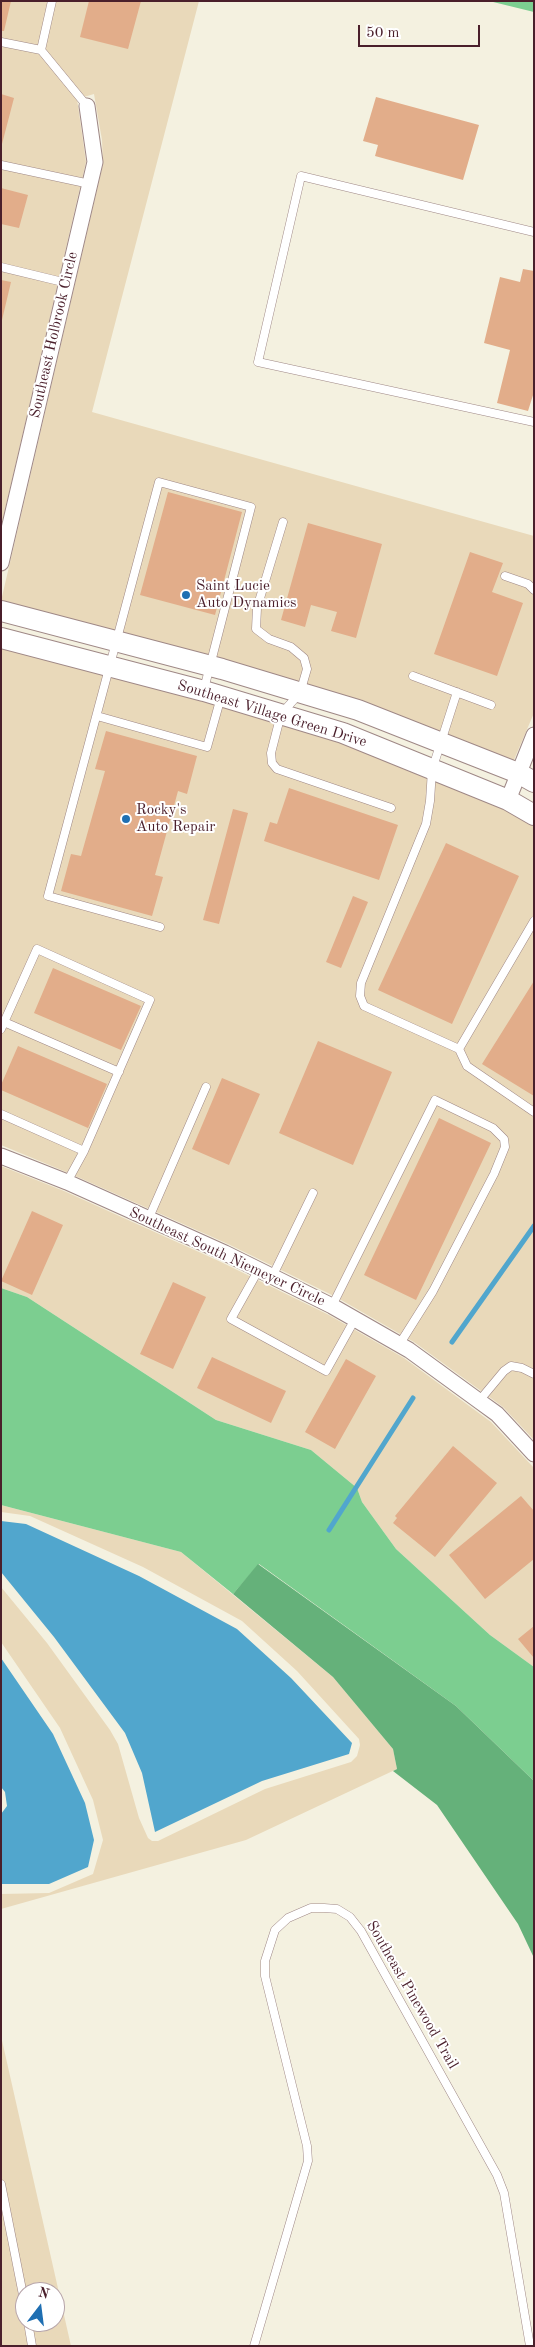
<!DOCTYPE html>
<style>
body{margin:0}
#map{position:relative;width:535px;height:2347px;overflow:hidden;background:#f4f1e0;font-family:"Old Standard TT",serif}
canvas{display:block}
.frame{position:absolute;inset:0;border:2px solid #4a1f2b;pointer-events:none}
.north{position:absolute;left:15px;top:2282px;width:50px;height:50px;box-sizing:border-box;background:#fff;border:1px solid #b7a5aa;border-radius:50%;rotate:15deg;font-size:14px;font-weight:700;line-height:20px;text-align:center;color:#4a1f2b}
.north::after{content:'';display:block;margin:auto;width:18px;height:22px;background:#1f6fb2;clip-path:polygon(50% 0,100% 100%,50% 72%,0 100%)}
.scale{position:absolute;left:358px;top:25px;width:122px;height:22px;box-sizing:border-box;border:2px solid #4a1f2b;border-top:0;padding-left:6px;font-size:15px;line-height:18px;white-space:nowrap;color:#4a1f2b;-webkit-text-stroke:4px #fff;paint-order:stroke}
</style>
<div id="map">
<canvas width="535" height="2347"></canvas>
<div class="frame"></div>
<div class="north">N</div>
<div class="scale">50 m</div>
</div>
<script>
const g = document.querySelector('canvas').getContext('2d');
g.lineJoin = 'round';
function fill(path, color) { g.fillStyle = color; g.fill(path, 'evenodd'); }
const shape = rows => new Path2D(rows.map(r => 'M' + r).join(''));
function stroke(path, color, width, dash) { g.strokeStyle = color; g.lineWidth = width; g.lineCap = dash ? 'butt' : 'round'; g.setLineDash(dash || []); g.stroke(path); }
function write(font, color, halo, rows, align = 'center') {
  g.font = font + ' "Old Standard TT",serif'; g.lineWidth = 4; g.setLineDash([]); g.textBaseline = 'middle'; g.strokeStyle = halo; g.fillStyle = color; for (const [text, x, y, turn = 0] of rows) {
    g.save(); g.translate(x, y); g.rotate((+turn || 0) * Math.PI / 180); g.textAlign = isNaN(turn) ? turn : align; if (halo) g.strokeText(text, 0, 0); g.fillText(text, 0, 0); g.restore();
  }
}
fill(shape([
 [1,1,199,1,92,412,534,536,534,713,513,762,224,660,1,601,103,164,102,140,94,94,77,99,86,162,1,527],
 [1,648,218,705,339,742,504,809,534,826,534,1440,503,1407,414,1342,336,1297,228,1244,71,1174,1,1145],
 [1,1166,64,1191,221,1262,327,1314,404,1358,491,1422,534,1468,534,1667,490,1635,396,1549,362,1502,357,1488,311,1450,216,1420,27,1297,1,1288],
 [1,1505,181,1552,333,1677,393,1749,397,1769,246,1840,1,1909,1,1894,49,1893,93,1874,103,1840,93,1800,60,1728,1,1642,1,1587,47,1643,110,1730,118,1744,139,1818,148,1838,152,1841,158,1841,265,1789,351,1762,357,1756,360,1745,359,1739,297,1671,242,1621,143,1567,30,1516,1,1512],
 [1,2036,71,2346,1,2346],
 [25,2292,55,2292,55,2322,25,2322]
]), '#e9d9ba');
fill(shape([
 [489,1,534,1,534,12],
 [1,1288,27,1297,216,1420,311,1450,357,1488,362,1502,396,1549,490,1635,534,1667,534,1781,456,1706,259,1564,233,1594,181,1552,1,1505]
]), '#7cce90');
fill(shape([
 [258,1564,456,1706,534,1781,534,1958,518,1924,437,1805,393,1771,397,1769,393,1749,333,1677,233,1594]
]), '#65b17a');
fill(shape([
 [1,1521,26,1524,139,1576,237,1629,291,1678,352,1743,349,1754,262,1781,155,1832,142,1773,125,1733,54,1637,1,1572],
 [1,1658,53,1734,85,1803,94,1840,88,1867,49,1884,1,1884,1,1814,7,1806,5,1792,1,1787]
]), '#51a6cd');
stroke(shape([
 [452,1342,534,1226],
 [329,1530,413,1398]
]), '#51a6cd', 5);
fill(shape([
 [1,1,11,1,4,31,1,31],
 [89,1,141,1,128,49,80,37],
 [1,94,14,98,2,144,1,144],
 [376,97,479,125,463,180,375,156,378,145,363,141],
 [1,188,28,195,19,228,1,224],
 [523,269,534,271,534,392,528,411,497,403,510,350,484,343,500,277,520,282],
 [1,280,11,282,2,320,1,320],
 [168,492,242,512,215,615,140,595],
 [308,523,382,544,356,638,331,631,337,612,311,605,305,627,281,620],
 [470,552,503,563,492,592,523,603,497,676,434,654],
 [106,731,197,756,187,794,178,791,155,875,163,877,152,916,61,891,71,854,81,856,105,771,95,769],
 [289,788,398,825,379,880,264,841,270,822,277,824],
 [233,809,248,813,219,924,203,920],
 [446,843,519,876,452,1024,378,990],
 [353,896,368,902,341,968,326,962],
 [53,968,141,1006,121,1050,34,1013],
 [534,981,534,1096,482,1064],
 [318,1041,392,1072,353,1165,279,1133],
 [18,1046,107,1084,88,1128,1,1090,1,1085],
 [222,1078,260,1094,229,1165,192,1149],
 [439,1118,491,1143,416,1300,364,1275],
 [32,1211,63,1225,32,1295,1,1281],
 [173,1282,206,1297,173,1369,140,1354],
 [212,1357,286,1391,271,1423,197,1388],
 [346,1359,376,1376,335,1449,305,1432],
 [453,1446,497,1483,435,1557,393,1523,397,1518,395,1516],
 [521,1496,534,1511,534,1559,485,1599,449,1555],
 [534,1626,534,1658,518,1639]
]), '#e2ad8a');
const service = shape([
 [1,42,41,50,87,106],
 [41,50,52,1],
 [1,165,90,184],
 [534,232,301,176,258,362,534,422],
 [1,267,67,283],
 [283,522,257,608,256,629,269,639,291,647,304,658,307,669,300,693,281,714,271,753,272,763,277,769,391,808],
 [505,576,528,584,534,590],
 [413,676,491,705],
 [457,692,432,770,430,801,426,824,361,983,360,996,364,1006,459,1049,534,921],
 [97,716,207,747,221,697],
 [160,927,48,896,159,482,251,507,204,689],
 [4,1022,119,1072],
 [1,1029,37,949,150,1000,84,1151,67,1182],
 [459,1049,467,1066,534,1112],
 [1,1114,84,1151],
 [148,1220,206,1087],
 [259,1269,231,1319,326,1371,355,1319],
 [273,1275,313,1193],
 [332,1306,435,1100,493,1128,504,1139,505,1147,494,1174,433,1291,399,1345],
 [479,1401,504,1371,511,1366,522,1368,534,1374],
 [1,2184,25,2305],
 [28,2322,32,2346],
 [254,2346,308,2161,307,2146,265,1976,265,1961,275,1930,288,1918,311,1908,324,1908,337,1909,350,1917,361,1931,497,2175,504,2193,530,2346]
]);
const minor = shape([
 [1,563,95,162,87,106],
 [508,800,534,735],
 [1,1156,67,1182,225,1253,332,1306,409,1350,479,1401,497,1414,534,1454]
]);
const tertiary = shape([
 [1,611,222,669,358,710,518,773,534,782],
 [1,638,204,691,343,733,508,800,534,815]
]);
stroke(service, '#9f8886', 9);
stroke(minor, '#9f8886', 17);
stroke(tertiary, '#9f8886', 22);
stroke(service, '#fff', 8);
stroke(minor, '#fff', 15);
stroke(tertiary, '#fff', 20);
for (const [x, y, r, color] of [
 [186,595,5,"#1f6fb2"],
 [126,819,5,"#1f6fb2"]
]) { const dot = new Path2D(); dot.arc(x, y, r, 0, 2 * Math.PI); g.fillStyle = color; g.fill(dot); stroke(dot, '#fff', 2); }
write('15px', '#4a1f2b', '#fff', [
 ["Southeast Holbrook Circle",54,335,-77],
 ["Southeast Village Green Drive",272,714,17],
 ["Southeast South Niemeyer Circle",227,1257,25],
 ["Southeast Pinewood Trail",412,1995,60]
]);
write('15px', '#4a1f2b', '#fff', [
 ["Saint Lucie",196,586],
 ["Auto Dynamics",196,603],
 ["Rocky's",136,810],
 ["Auto Repair",136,827]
], 'left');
</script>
